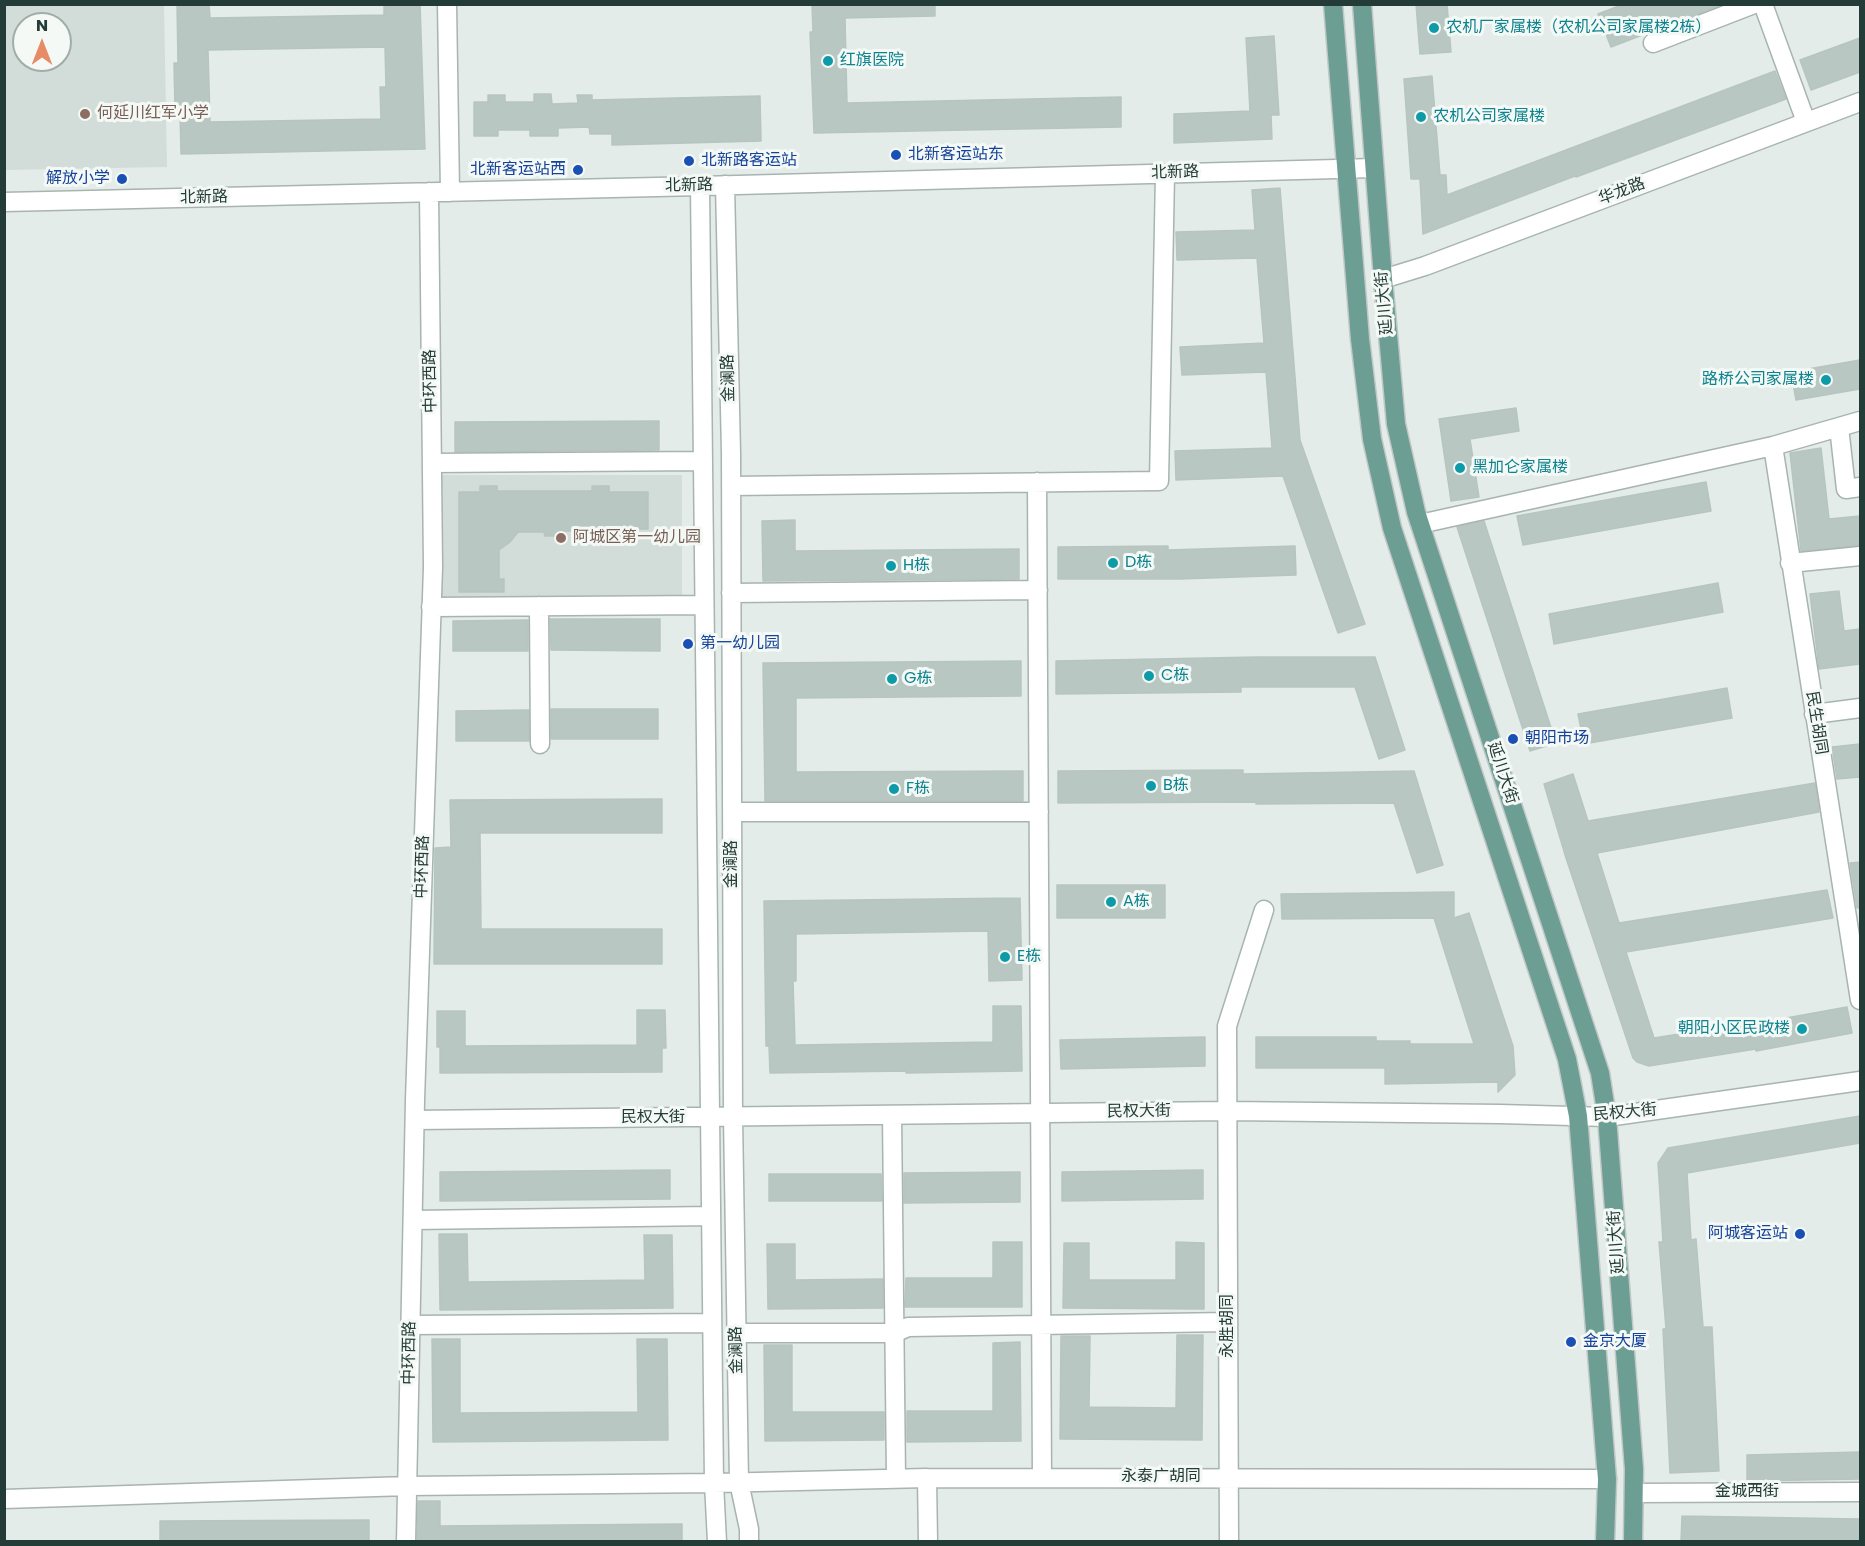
<!DOCTYPE html>
<meta charset="utf-8">
<style>
body{margin:0}
#map{position:relative;width:1865px;height:1546px;overflow:hidden;background:#e4ece9;font-family:Poppins,sans-serif}
canvas{display:block}
.frame{position:absolute;inset:0;border:6px solid #243c37;pointer-events:none}
.north{position:absolute;left:12px;top:12px;width:60px;height:60px;box-sizing:border-box;background:#f4f9f6;border:2px solid #a1adaa;border-radius:50%;rotate:0deg;font-size:16px;font-weight:700;line-height:24px;text-align:center;color:#243c37}
.north::after{content:'';display:block;margin:auto;width:21px;height:27px;background:#e78b66;clip-path:polygon(50% 0,100% 100%,50% 72%,0 100%)}
</style>
<div id="map">
<canvas width="1865" height="1546"></canvas>
<div class="frame"></div>
<div class="north">N</div>
</div>
<script>
const g = document.querySelector('canvas').getContext('2d');
g.lineJoin = 'round';
function fill(path, color) { g.fillStyle = color; g.fill(path, 'evenodd'); }
const shape = rows => new Path2D(rows.map(r => 'M' + r).join(''));
function stroke(path, color, width, dash) { g.strokeStyle = color; g.lineWidth = width; g.lineCap = dash ? 'butt' : 'round'; g.setLineDash(dash || []); g.stroke(path); }
function write(font, color, halo, rows, align = 'center') {
  g.font = font + ' Poppins,"Noto Sans SC",sans-serif'; g.lineWidth = 6; g.setLineDash([]); g.textBaseline = 'middle'; g.strokeStyle = halo; g.fillStyle = color; for (const [text, x, y, turn = 0] of rows) {
    g.save(); g.translate(x, y); g.rotate((+turn || 0) * Math.PI / 180); g.textAlign = isNaN(turn) ? turn : align; if (halo) g.strokeText(text, 0, 0); g.fillText(text, 0, 0); g.restore();
  }
}
fill(shape([
 [4,5,164,5,167,167,5,170],
 [24,24,60,24,60,60,24,60],
 [440,475,682,475,682,601,439,602]
]), '#d2dcd8');
const building = shape([
 [177,4,209,4,210,18,384,15,384,4,420,4,425,149,181,154,180,111,175,111,174,63,178,63,177,4],
 [385,47,386,87,380,87,381,119,210,122,208,50,385,47],
 [812,4,935,4,935,16,845,18,847,103,1121,97,1121,127,814,133,810,32,813,32,812,4],
 [1416,4,1447,4,1451,52,1420,54,1416,4],
 [1624,4,1721,4,1721,5,1611,47,1598,14,1624,4],
 [1274,36,1279,115,1271,115,1272,139,1174,143,1174,114,1250,111,1246,38,1274,36],
 [1860,38,1860,72,1811,90,1800,60,1860,38],
 [1775,71,1786,99,1576,177,1575,176,1423,234,1420,179,1411,179,1404,79,1432,76,1440,175,1446,175,1447,195,1775,71],
 [534,94,551,94,552,104,578,103,577,95,592,95,592,100,760,96,761,141,612,145,612,134,590,134,589,127,558,128,558,136,530,136,530,130,498,130,498,136,474,136,474,102,488,102,488,95,505,95,505,102,534,102,534,94],
 [1280,188,1300,440,1365,624,1338,633,1283,476,1176,480,1175,451,1272,448,1266,372,1182,375,1180,347,1264,343,1257,258,1177,260,1176,232,1255,230,1252,190,1280,188],
 [1860,360,1860,389,1796,400,1791,372,1860,360],
 [1516,408,1519,431,1470,439,1479,497,1451,501,1439,419,1516,408],
 [659,421,659,450,455,452,455,422,659,421],
 [1821,448,1829,519,1860,516,1860,545,1801,551,1790,453,1821,448],
 [1706,482,1711,511,1523,545,1517,516,1706,482],
 [480,486,497,486,497,491,592,491,592,486,609,486,609,492,648,492,648,529,638,529,638,536,589,536,589,531,563,531,563,536,545,536,544,532,518,532,510,542,499,550,499,579,504,579,504,592,459,592,459,492,480,492,480,486],
 [795,520,795,551,1019,549,1019,579,763,581,762,521,795,520],
 [1484,521,1556,743,1530,751,1457,527,1484,521],
 [1168,546,1168,550,1295,546,1296,575,1180,579,1058,579,1058,547,1168,546],
 [1718,583,1723,612,1554,644,1549,614,1718,583],
 [1839,591,1844,631,1860,629,1860,664,1819,669,1810,594,1839,591],
 [550,619,660,619,660,651,551,650,550,619],
 [528,620,528,651,453,651,453,621,528,620],
 [1257,657,1375,657,1405,750,1379,759,1355,687,1241,687,1241,692,1056,694,1056,661,1257,657],
 [1021,661,1021,696,796,698,796,772,1023,771,1023,801,765,801,763,663,1021,661],
 [1727,688,1732,718,1584,744,1578,714,1727,688],
 [551,709,658,709,658,739,551,739,551,709],
 [529,710,529,741,456,741,456,711,529,710],
 [1860,744,1860,777,1837,779,1832,747,1860,744],
 [1243,770,1243,774,1414,771,1443,865,1417,873,1394,803,1256,804,1256,802,1058,803,1058,771,1243,770],
 [1573,774,1588,821,1815,783,1819,812,1597,853,1619,923,1827,890,1833,918,1626,952,1654,1038,1742,1024,1742,1026,1847,1007,1852,1033,1756,1051,1756,1049,1649,1066,1637,1062,1633,1058,1566,858,1544,784,1573,774],
 [662,799,662,833,480,833,481,929,662,929,662,964,434,964,435,848,451,847,450,800,662,799],
 [1860,862,1860,908,1857,908,1850,863,1860,862],
 [1057,885,1165,885,1165,918,1057,918,1057,885],
 [1454,892,1454,918,1469,913,1513,1046,1515,1075,1498,1092,1498,1082,1385,1084,1385,1068,1256,1068,1256,1037,1376,1037,1376,1041,1410,1041,1410,1044,1474,1044,1434,918,1282,919,1281,894,1454,892],
 [1020,898,1022,980,989,981,988,931,796,934,796,981,793,981,795,1045,993,1042,993,1006,1021,1006,1022,1071,906,1073,906,1071,770,1073,769,1046,766,1046,764,901,1020,898],
 [637,1010,665,1010,666,1048,662,1048,662,1072,440,1073,440,1047,437,1047,437,1011,465,1011,465,1046,637,1045,637,1010],
 [1205,1037,1205,1066,1061,1069,1060,1040,1205,1037],
 [1860,1116,1860,1143,1687,1173,1691,1240,1696,1239,1703,1327,1712,1327,1719,1471,1670,1473,1663,1329,1666,1329,1659,1242,1663,1242,1658,1163,1668,1148,1860,1116],
 [670,1170,670,1199,440,1201,440,1172,670,1170],
 [1203,1170,1203,1199,1062,1201,1062,1172,1203,1170],
 [1020,1172,1020,1202,904,1203,904,1173,1020,1172],
 [769,1174,881,1174,882,1201,769,1201,769,1174],
 [439,1234,467,1234,468,1282,645,1280,644,1235,672,1235,673,1308,440,1310,439,1234],
 [993,1242,1022,1242,1022,1307,905,1307,906,1278,993,1278,993,1242],
 [1176,1242,1204,1243,1204,1309,1063,1308,1064,1243,1089,1243,1089,1280,1176,1280,1176,1242],
 [767,1244,795,1244,795,1280,883,1279,883,1308,768,1309,767,1244],
 [1177,1335,1203,1335,1202,1440,1060,1439,1061,1336,1090,1336,1089,1407,1176,1408,1177,1335],
 [432,1339,460,1339,460,1413,638,1412,637,1339,667,1339,668,1440,433,1442,432,1339],
 [1020,1342,1021,1441,907,1442,907,1411,993,1411,993,1343,1020,1342],
 [764,1345,792,1345,792,1412,884,1412,884,1440,765,1441,764,1345],
 [1860,1452,1860,1479,1747,1481,1747,1455,1860,1452],
 [418,1501,440,1501,440,1526,682,1524,682,1542,417,1542,418,1501],
 [1682,1516,1860,1519,1860,1542,1681,1542,1682,1516],
 [369,1520,369,1542,160,1542,160,1521,369,1520]
]);
fill(building, '#b9c7c2');
stroke(building, '#b6c5c0', 1.5);
const minor = shape([
 [447,4,450,192],
 [1763,4,1806,122],
 [1653,43,1754,4],
 [725,185,731,453,733,1117,739,1482,749,1529,749,1542],
 [700,186,714,1483,717,1542],
 [4,202,700,186,1374,168],
 [1383,279,1425,266,1860,102],
 [1839,427,1846,489,1860,487],
 [1773,446,1860,1000],
 [432,463,703,461],
 [1037,482,1042,1478],
 [731,486,1159,481,1165,174],
 [1420,524,1773,446,1860,421],
 [1790,563,1860,556],
 [731,593,1038,590],
 [539,606,540,744],
 [431,607,704,605],
 [1814,714,1860,708],
 [732,812,1039,812],
 [892,1115,896,1478],
 [415,1120,1228,1111,1500,1114,1607,1117,1860,1081],
 [413,1220,711,1216],
 [410,1325,712,1323],
 [737,1333,894,1333,908,1327,1228,1322],
 [927,1478,928,1542],
 [1634,1493,1860,1492],
 [4,1499,407,1486,714,1483,927,1478,1607,1479],
 [406,1542,415,1100,433,567,429,192],
 [1229,1542,1227,1026,1264,910]
]);
const major = shape([
 [1333,4,1360,339,1372,439,1392,528,1567,1059,1578,1116,1607,1479,1605,1542],
 [1362,4,1383,279,1396,424,1416,512,1600,1073,1607,1117,1634,1469,1633,1542]
]);
stroke(minor, '#a7b4b0', 21);
stroke(major, '#c2c8c7', 21);
stroke(minor, '#fff', 18);
stroke(major, '#6c9e93', 18);
for (const [x, y, r, color] of [
 [1434,28,6,"#0f9aa8"],
 [828,61,6,"#0f9aa8"],
 [85,114,6,"#8d6e63"],
 [1421,117,6,"#0f9aa8"],
 [896,155,6,"#1a4fb4"],
 [689,161,6,"#1a4fb4"],
 [578,170,6,"#1a4fb4"],
 [122,179,6,"#1a4fb4"],
 [1826,380,6,"#0f9aa8"],
 [1460,468,6,"#0f9aa8"],
 [561,538,6,"#8d6e63"],
 [1113,563,6,"#0f9aa8"],
 [891,566,6,"#0f9aa8"],
 [688,644,6,"#1a4fb4"],
 [1149,676,6,"#0f9aa8"],
 [892,679,6,"#0f9aa8"],
 [1513,739,6,"#1a4fb4"],
 [1151,786,6,"#0f9aa8"],
 [894,789,6,"#0f9aa8"],
 [1111,902,6,"#0f9aa8"],
 [1005,957,6,"#0f9aa8"],
 [1802,1029,6,"#0f9aa8"],
 [1800,1234,6,"#1a4fb4"],
 [1571,1342,6,"#1a4fb4"]
]) { const dot = new Path2D(); dot.arc(x, y, r, 0, 2 * Math.PI); g.fillStyle = color; g.fill(dot); stroke(dot, '#f4f9f6', 2); }
write('16px', '#0d838f', '#f4f9f6', [
 ["农机厂家属楼（农机公司家属楼2栋）",1446,28],
 ["红旗医院",840,61],
 ["农机公司家属楼",1433,117],
 ["路桥公司家属楼",1814,380,"right"],
 ["黑加仑家属楼",1472,468],
 ["D栋",1125,563],
 ["H栋",903,566],
 ["C栋",1161,676],
 ["G栋",904,679],
 ["B栋",1163,786],
 ["F栋",906,789],
 ["A栋",1123,902],
 ["E栋",1017,957],
 ["朝阳小区民政楼",1790,1029,"right"]
], 'left');
write('16px', '#785e54', '#f4f9f6', [
 ["何延川红军小学",97,114],
 ["阿城区第一幼儿园",573,538]
], 'left');
write('16px', '#164399', '#f4f9f6', [
 ["北新客运站东",908,155],
 ["北新路客运站",701,161],
 ["北新客运站西",566,170,"right"],
 ["解放小学",110,179,"right"],
 ["第一幼儿园",700,644],
 ["朝阳市场",1525,739],
 ["阿城客运站",1788,1234,"right"],
 ["金京大厦",1583,1342]
], 'left');
write('16px', '#243c37', '#f4f9f6', [
 ["北新路",1175,173,-2],
 ["北新路",689,186,-1],
 ["华龙路",1622,192,-21],
 ["北新路",204,198,-1],
 ["延川大街",1385,303,-95],
 ["金澜路",729,378,-91],
 ["中环西路",431,381,-91],
 ["民生胡同",1816,723,81],
 ["延川大街",1502,773,72],
 ["金澜路",732,864,-90],
 ["中环西路",423,867,-88],
 ["民权大街",1139,1112,-1],
 ["民权大街",1625,1113,-5],
 ["民权大街",653,1118],
 ["延川大街",1617,1242,-94],
 ["永胜胡同",1228,1326,-90],
 ["金澜路",737,1350,-91],
 ["中环西路",410,1353,-89],
 ["永泰广胡同",1161,1477],
 ["金城西街",1747,1492]
]);
</script>
